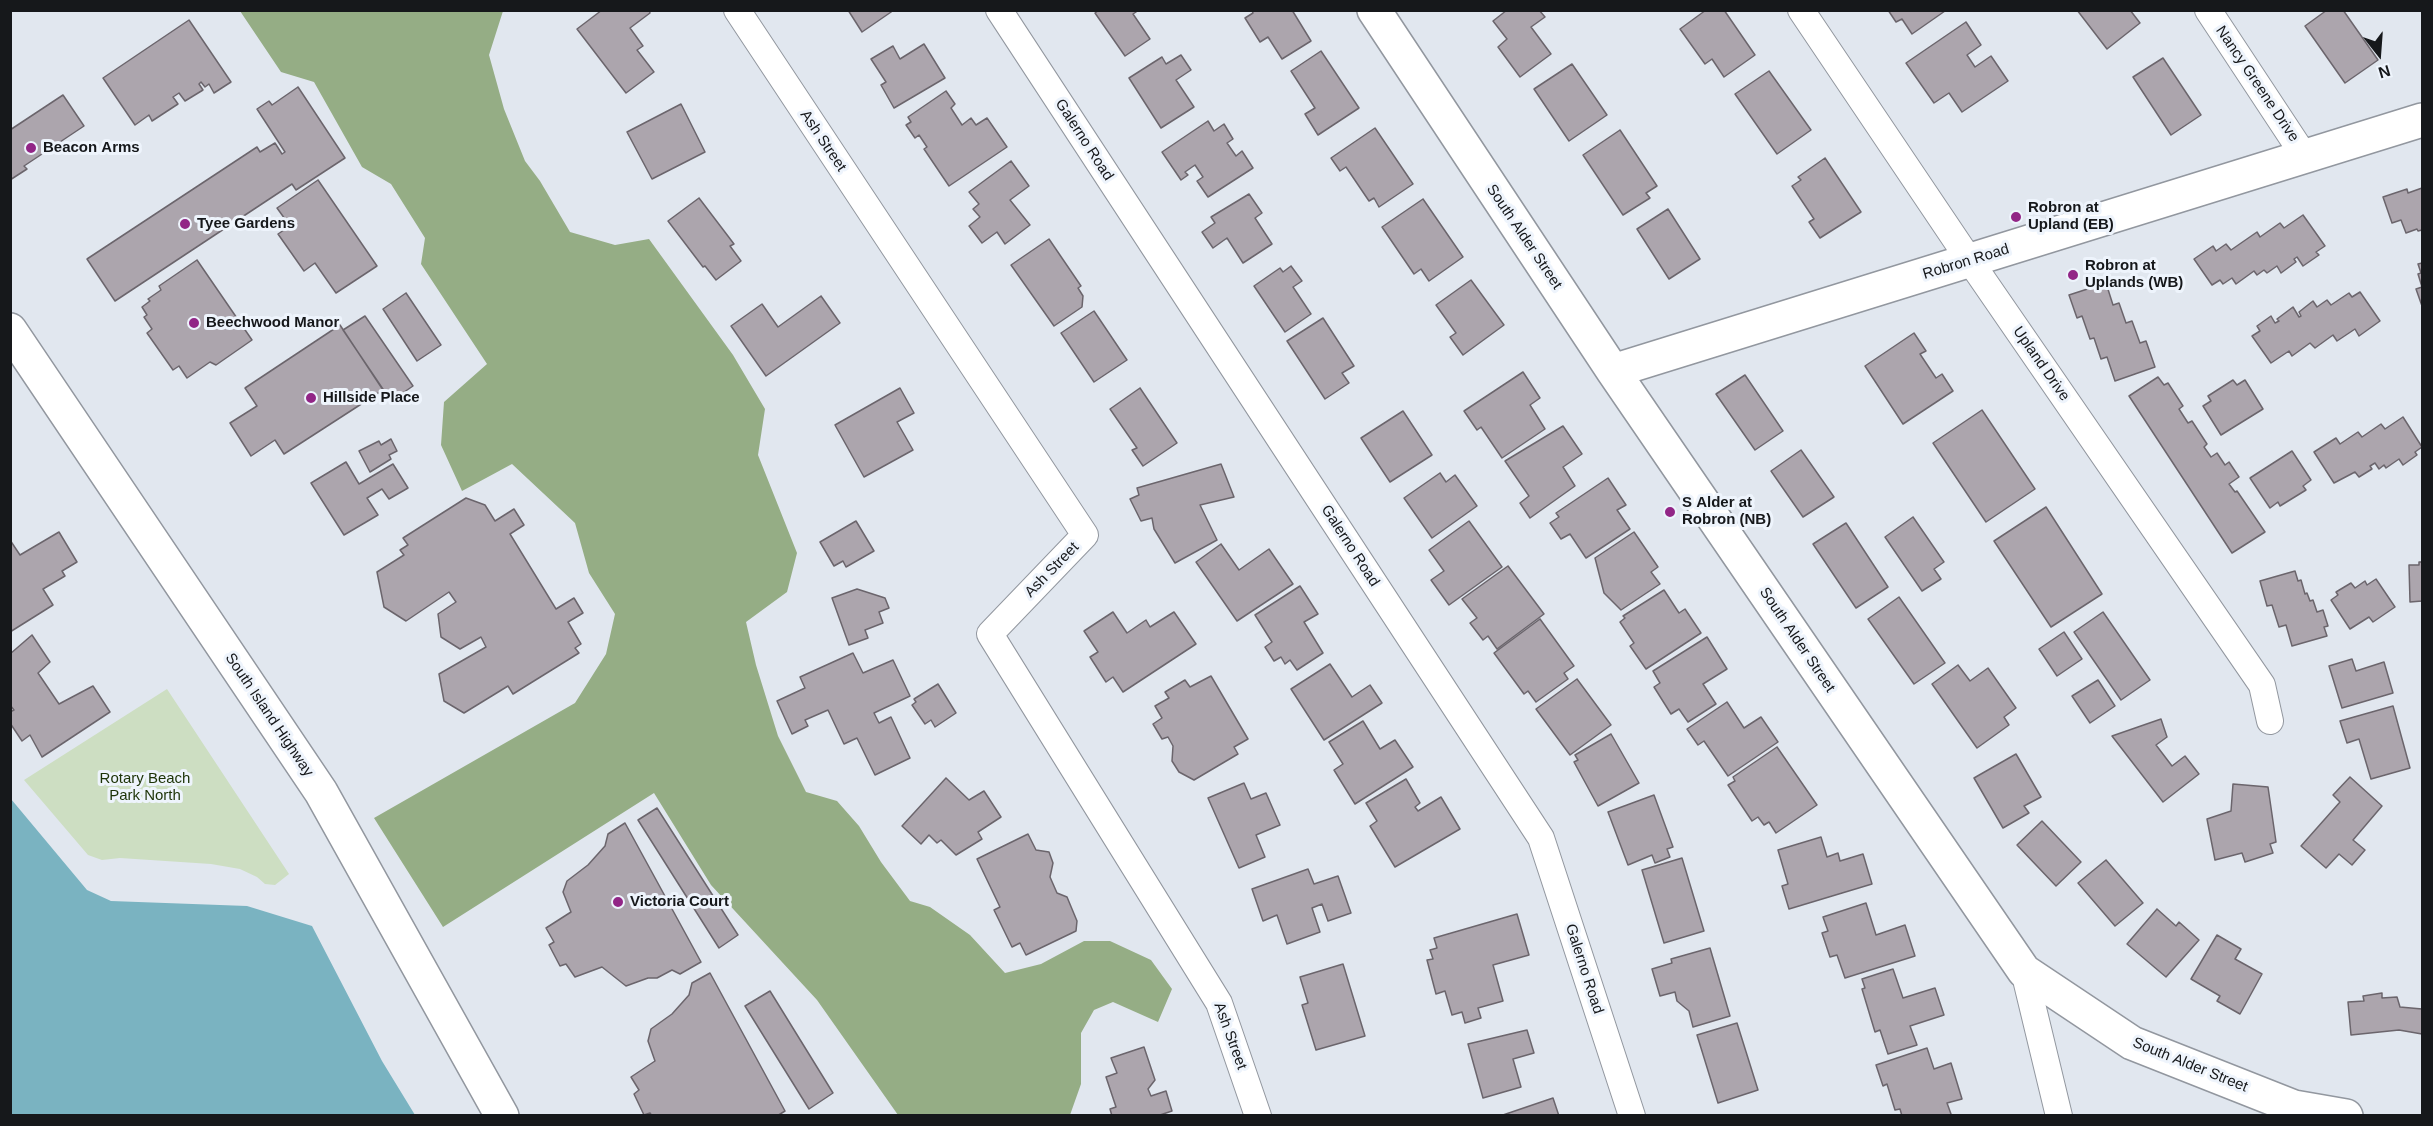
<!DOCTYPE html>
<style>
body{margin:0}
#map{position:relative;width:2433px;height:1126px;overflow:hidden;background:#e1e7ef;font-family:Arial,sans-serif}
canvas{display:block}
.frame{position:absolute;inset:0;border:12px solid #16181b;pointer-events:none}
.north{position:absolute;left:2349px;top:24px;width:60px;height:60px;-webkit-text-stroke:4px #eef4fc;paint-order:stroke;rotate:163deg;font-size:16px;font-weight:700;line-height:24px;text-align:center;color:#16181b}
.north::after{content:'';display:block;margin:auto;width:21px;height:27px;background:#16181b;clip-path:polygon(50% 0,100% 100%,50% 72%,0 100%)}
</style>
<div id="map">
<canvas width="2433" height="1126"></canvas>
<div class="frame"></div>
<div class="north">N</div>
</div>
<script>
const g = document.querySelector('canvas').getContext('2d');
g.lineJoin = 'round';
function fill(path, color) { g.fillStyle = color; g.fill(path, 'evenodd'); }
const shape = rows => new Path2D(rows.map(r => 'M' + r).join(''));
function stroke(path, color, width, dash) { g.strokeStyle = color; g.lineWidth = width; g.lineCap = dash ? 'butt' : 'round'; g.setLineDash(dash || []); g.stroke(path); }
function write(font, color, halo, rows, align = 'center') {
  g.font = font + ' Arial,sans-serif'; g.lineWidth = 6; g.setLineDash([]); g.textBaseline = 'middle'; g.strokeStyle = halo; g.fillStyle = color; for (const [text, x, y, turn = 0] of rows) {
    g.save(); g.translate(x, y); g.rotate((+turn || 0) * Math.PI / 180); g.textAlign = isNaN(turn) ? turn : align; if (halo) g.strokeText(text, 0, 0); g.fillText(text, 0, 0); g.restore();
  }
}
fill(shape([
 [167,689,289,874,275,885,265,884,257,877,240,869,211,864,120,858,102,860,88,855,24,780]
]), '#cddec2');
fill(shape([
 [240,11,503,11,489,55,504,109,525,161,540,181,570,232,615,245,649,239,733,355,765,409,758,455,797,553,787,592,746,622,756,665,778,736,806,792,837,801,859,826,881,862,910,901,930,907,970,935,1005,973,1041,964,1084,941,1110,941,1151,960,1172,989,1158,1022,1113,1002,1094,1010,1081,1033,1081,1084,1070,1115,898,1115,817,1000,711,885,654,793,443,927,374,818,575,703,606,654,615,614,589,573,575,523,512,464,462,491,441,445,444,402,487,364,421,264,425,238,391,184,362,167,314,82,281,72]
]), '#95ad85');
fill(shape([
 [11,799,87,890,111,901,247,906,312,926,382,1061,415,1115,11,1115]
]), '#7ab3c1');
const building = shape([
 [602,10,649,10,650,13,630,28,643,46,637,50,654,72,626,93,577,29,602,10],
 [848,10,894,10,862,32,848,10],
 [1099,10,1139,10,1133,14,1150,39,1125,56,1095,13,1099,10],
 [1252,10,1292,10,1311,41,1282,59,1268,37,1260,42,1245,18,1253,13,1252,10],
 [1507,10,1539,10,1545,17,1531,27,1551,54,1520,77,1498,47,1507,39,1493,21,1507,10],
 [1706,10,1724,10,1755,55,1724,77,1712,59,1705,64,1680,29,1706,10],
 [1888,10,1944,10,1945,11,1912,34,1902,19,1896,22,1888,10],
 [2077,10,2130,10,2140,23,2107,49,2077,10],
 [2327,10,2343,10,2378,60,2345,83,2305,26,2327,10],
 [189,20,231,82,214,93,209,84,205,87,201,82,199,84,203,90,185,101,179,93,173,97,178,104,152,121,149,115,135,125,103,78,189,20],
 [1966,22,1981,45,1967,55,1975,67,1991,56,2008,81,1962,112,1949,93,1934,103,1906,63,1966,22],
 [924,44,945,78,894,108,881,85,886,82,871,59,893,46,900,59,924,44],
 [1321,51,1359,108,1318,135,1305,114,1315,108,1291,71,1321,51],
 [1181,55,1191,70,1176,80,1194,107,1161,128,1129,78,1162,57,1166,64,1181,55],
 [2163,58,2201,115,2171,135,2133,77,2163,58],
 [1572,64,1607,115,1569,141,1534,89,1572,64],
 [1769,71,1811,130,1777,154,1735,94,1769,71],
 [298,87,345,158,296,190,292,184,115,301,87,259,257,147,260,152,275,143,282,154,285,152,257,109,269,101,272,105,298,87],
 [946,91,955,104,951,108,962,125,971,118,976,125,987,118,1007,147,949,186,924,149,927,147,919,135,915,138,906,125,911,122,908,117,946,91],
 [63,95,84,126,24,166,27,169,10,180,10,130,63,95],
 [681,104,705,152,652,179,627,132,681,104],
 [1208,121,1214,131,1224,124,1233,139,1227,143,1236,156,1242,151,1253,168,1208,197,1197,181,1203,177,1195,165,1185,172,1188,175,1181,180,1162,152,1208,121],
 [1375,128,1413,184,1379,207,1374,198,1369,201,1346,167,1340,171,1331,158,1375,128],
 [1620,130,1657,186,1646,193,1650,198,1623,215,1583,155,1620,130],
 [1825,158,1861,212,1820,238,1809,222,1814,219,1792,186,1801,180,1798,177,1825,158],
 [1011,161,1029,186,1010,200,1030,225,1005,244,997,232,982,243,969,226,980,217,973,209,979,204,969,192,1011,161],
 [318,180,377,266,336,293,315,263,304,271,278,234,290,226,277,208,318,180],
 [2422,188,2422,230,2418,231,2417,229,2406,233,2401,220,2392,223,2383,197,2407,189,2408,193,2422,188],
 [1249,194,1262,213,1255,218,1272,244,1243,263,1227,238,1213,248,1202,232,1215,223,1211,217,1249,194],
 [699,198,734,244,730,246,741,261,716,280,705,266,703,267,668,221,699,198],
 [1423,199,1463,257,1429,281,1421,269,1414,274,1382,227,1423,199],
 [1668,209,1700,259,1669,279,1637,229,1668,209],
 [2303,215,2325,246,2316,252,2319,255,2303,266,2297,257,2294,259,2296,262,2281,273,2277,266,2267,273,2264,270,2257,275,2254,271,2236,284,2232,278,2223,284,2220,280,2212,285,2194,259,2213,246,2216,251,2226,244,2231,250,2257,232,2260,237,2280,223,2284,228,2303,215],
 [1049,239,1081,286,1078,288,1083,296,1082,307,1054,326,1011,265,1049,239],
 [197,260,252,340,216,365,210,362,187,378,179,366,173,370,147,333,152,329,144,317,147,315,142,307,150,301,148,299,161,290,159,286,197,260],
 [2422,263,2422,306,2416,289,2422,287,2418,274,2421,273,2418,264,2422,263],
 [1291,266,1302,281,1293,287,1311,314,1285,332,1254,286,1280,268,1283,272,1291,266],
 [1471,280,1504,325,1463,355,1450,337,1456,333,1436,305,1471,280],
 [2106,283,2113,305,2119,303,2126,323,2132,321,2140,343,2146,341,2155,367,2115,381,2107,357,2101,359,2094,338,2090,339,2082,316,2077,318,2069,295,2106,283],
 [2360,292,2380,321,2359,336,2355,329,2337,341,2333,335,2315,348,2310,343,2292,356,2289,351,2271,363,2252,336,2260,331,2257,326,2271,316,2275,323,2279,321,2277,319,2293,307,2299,317,2301,316,2299,312,2313,301,2317,307,2327,300,2331,305,2349,293,2352,297,2360,292],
 [406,293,441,345,417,361,383,309,406,293],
 [821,296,840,323,766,376,731,326,762,304,778,327,821,296],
 [1094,311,1127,360,1094,382,1061,333,1094,311],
 [365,316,413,386,391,401,343,330,365,316],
 [1323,318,1354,366,1342,373,1349,383,1325,399,1287,341,1323,318],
 [340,325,383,390,284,454,275,440,251,456,230,423,257,406,245,388,340,325],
 [1914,333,1926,351,1920,354,1936,378,1942,374,1953,391,1903,424,1865,366,1914,333],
 [1523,372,1540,398,1530,405,1545,429,1502,458,1481,427,1477,430,1464,411,1523,372],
 [1745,375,1783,431,1755,450,1716,394,1745,375],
 [2158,377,2164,385,2168,383,2183,406,2179,409,2188,423,2192,421,2207,444,2204,447,2211,457,2217,453,2225,465,2229,462,2239,477,2229,484,2235,492,2237,491,2265,532,2232,553,2129,396,2158,377],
 [2233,380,2237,385,2245,380,2263,409,2221,435,2203,406,2211,401,2208,396,2233,380],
 [900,388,914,413,897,422,913,450,864,477,835,425,900,388],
 [1140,388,1177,443,1143,466,1132,450,1137,448,1110,409,1140,388],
 [1982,410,2035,489,1986,522,1933,443,1982,410],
 [1403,411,1432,455,1390,482,1361,438,1403,411],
 [2403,417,2422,447,2415,452,2417,455,2403,465,2399,459,2386,468,2384,465,2379,469,2375,463,2370,466,2372,469,2359,477,2355,472,2334,483,2314,452,2336,438,2340,444,2358,432,2362,437,2381,424,2385,429,2403,417],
 [1563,426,1582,454,1563,467,1575,486,1530,518,1520,503,1529,496,1505,461,1563,426],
 [391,439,397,451,389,455,391,459,370,472,359,451,379,441,381,445,391,439],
 [1801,450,1834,497,1803,517,1771,471,1801,450],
 [2292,451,2311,480,2303,486,2306,490,2280,506,2278,502,2270,508,2250,478,2292,451],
 [346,462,359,484,393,464,408,488,389,499,382,489,367,498,378,515,344,535,311,483,346,462],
 [1221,464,1234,497,1200,505,1217,540,1175,563,1154,529,1152,518,1141,521,1130,499,1139,495,1137,488,1221,464],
 [1440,473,1446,482,1455,475,1477,506,1432,538,1404,498,1440,473],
 [1608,478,1626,505,1617,510,1630,529,1586,558,1570,534,1561,539,1550,523,1559,517,1556,513,1608,478],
 [466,498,485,505,495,521,514,509,524,525,510,534,556,609,574,598,583,613,568,622,581,644,575,648,579,653,513,694,508,686,464,713,444,701,439,674,486,647,481,637,460,649,441,637,438,614,456,602,449,592,406,621,384,607,377,572,404,555,400,550,408,545,403,538,466,498],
 [2046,507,2102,594,2051,627,1994,541,2046,507],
 [1913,517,1944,562,1934,569,1941,579,1922,591,1885,537,1913,517],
 [856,521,874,551,846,567,843,561,834,566,820,542,856,521],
 [1469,521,1502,567,1449,605,1431,580,1444,571,1429,550,1469,521],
 [1846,523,1888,587,1856,608,1813,544,1846,523],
 [59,532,77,562,62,571,65,576,43,589,53,605,10,632,10,540,20,555,59,532],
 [1634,532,1658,567,1651,572,1660,584,1621,610,1604,593,1595,558,1634,532],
 [1221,544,1239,570,1269,549,1293,584,1237,621,1196,562,1221,544],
 [2419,562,2422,562,2422,601,2410,602,2409,565,2419,565,2419,562],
 [1508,566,1544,614,1497,649,1488,636,1483,640,1470,623,1477,618,1462,599,1508,566],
 [2295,571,2298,581,2301,580,2305,594,2307,593,2310,601,2313,600,2317,612,2323,610,2328,626,2324,627,2327,636,2292,646,2286,625,2279,627,2272,605,2267,606,2260,581,2295,571],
 [2376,579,2395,607,2373,622,2369,617,2350,629,2331,600,2338,595,2336,592,2351,583,2355,588,2365,581,2367,585,2376,579],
 [1300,586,1318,614,1304,622,1323,653,1297,670,1290,660,1285,664,1281,657,1274,661,1265,647,1272,642,1255,615,1300,586],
 [857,589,885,598,889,608,879,612,883,623,865,630,868,638,849,645,832,598,857,589],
 [1664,590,1679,613,1685,609,1701,633,1646,669,1630,646,1634,643,1620,622,1625,618,1623,616,1664,590],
 [1899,597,1945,663,1914,684,1868,619,1899,597],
 [1113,612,1127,633,1146,620,1150,627,1174,612,1196,644,1123,692,1113,677,1106,682,1090,657,1098,652,1084,631,1113,612],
 [2103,612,2150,680,2121,700,2074,632,2103,612],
 [1540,619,1574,666,1564,673,1568,679,1536,702,1528,691,1524,694,1494,653,1540,619],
 [2064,632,2082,659,2057,676,2039,649,2064,632],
 [32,635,50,662,38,673,59,704,93,686,110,712,42,757,30,735,22,741,10,723,10,712,14,710,10,705,10,654,32,635],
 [1707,637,1727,669,1703,684,1716,704,1688,722,1679,709,1671,714,1654,687,1660,683,1653,671,1707,637],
 [853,653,863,673,893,660,910,696,874,713,879,723,891,717,910,758,875,775,857,738,844,744,828,710,805,720,808,726,792,734,777,701,805,688,800,677,853,653],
 [2352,659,2356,671,2384,662,2393,693,2342,708,2329,666,2352,659],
 [1330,664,1352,697,1370,685,1382,703,1324,740,1291,689,1330,664],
 [1958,665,1970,681,1988,668,2016,708,2004,717,2009,725,1977,748,1932,684,1958,665],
 [1211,676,1248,739,1234,747,1238,754,1194,780,1179,772,1172,761,1173,746,1168,737,1162,739,1153,724,1162,718,1155,706,1169,698,1165,692,1185,680,1190,687,1211,676],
 [1577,679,1611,725,1570,755,1536,709,1577,679],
 [2098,680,2115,706,2090,723,2072,696,2098,680],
 [938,684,956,713,935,727,931,720,925,724,912,705,916,702,914,699,938,684],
 [1727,702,1744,728,1761,717,1778,742,1728,776,1704,741,1698,745,1687,729,1727,702],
 [2393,706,2410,768,2371,779,2359,739,2347,743,2340,721,2393,706],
 [2161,719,2167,737,2156,745,2172,766,2185,756,2199,774,2163,802,2112,736,2161,719],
 [1363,721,1380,749,1395,740,1413,767,1355,804,1334,770,1343,764,1329,742,1363,721],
 [1611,734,1639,783,1598,806,1574,762,1578,760,1575,755,1611,734],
 [1777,747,1817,805,1776,833,1769,822,1764,825,1758,817,1752,821,1728,785,1735,781,1733,777,1777,747],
 [2016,754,2041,797,2024,806,2029,813,2003,828,1974,778,2016,754],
 [2350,777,2382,806,2353,840,2365,850,2352,865,2339,854,2326,868,2301,846,2340,802,2333,795,2350,777],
 [946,778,969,800,984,791,1001,817,978,832,982,839,956,855,941,840,937,843,929,835,921,844,902,826,946,778],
 [1406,779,1420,803,1415,807,1418,811,1441,797,1460,829,1395,867,1370,826,1377,821,1366,803,1406,779],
 [1244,783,1251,799,1266,793,1280,825,1256,835,1265,857,1239,868,1208,798,1244,783],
 [2233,784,2268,787,2276,842,2270,844,2273,853,2245,862,2242,853,2215,860,2207,819,2231,811,2233,784],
 [1654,795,1673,847,1667,849,1670,857,1655,863,1652,855,1628,865,1608,812,1654,795],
 [657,808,738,935,719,948,638,820,657,808],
 [2042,821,2081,862,2056,886,2017,845,2042,821],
 [625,823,701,962,680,974,672,970,657,978,648,978,626,986,602,967,575,977,566,964,560,966,549,945,554,942,546,928,571,912,563,892,567,881,588,865,605,846,608,834,625,823],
 [1028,834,1036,850,1049,852,1053,863,1050,877,1057,893,1067,897,1077,921,1076,931,1026,955,1020,943,1012,947,994,910,1000,907,977,859,1028,834],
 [1821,837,1827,857,1838,853,1840,861,1863,854,1872,884,1789,909,1782,886,1788,884,1778,850,1821,837],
 [1682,858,1704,931,1664,943,1642,870,1682,858],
 [2106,860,2143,903,2115,926,2078,883,2106,860],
 [1308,869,1314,884,1338,876,1351,913,1328,921,1322,904,1312,908,1320,932,1287,944,1277,915,1263,921,1252,889,1308,869],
 [1866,903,1876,935,1905,925,1915,956,1845,978,1837,955,1830,957,1822,933,1828,931,1823,917,1866,903],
 [2157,909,2176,926,2179,922,2199,940,2166,977,2127,944,2157,909],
 [1517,914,1529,955,1493,965,1503,1001,1478,1008,1481,1018,1465,1023,1462,1012,1452,1015,1445,991,1436,994,1427,960,1433,959,1430,950,1437,948,1434,938,1517,914],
 [2217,935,2241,949,2235,959,2262,974,2240,1014,2217,1001,2220,996,2191,979,2217,935],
 [1710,948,1730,1016,1693,1027,1689,1011,1677,1001,1675,992,1660,996,1652,969,1672,963,1671,959,1710,948],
 [1343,964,1365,1036,1316,1050,1302,1005,1308,1003,1300,977,1343,964],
 [1893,969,1903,998,1935,988,1944,1015,1910,1026,1917,1045,1888,1054,1880,1030,1875,1032,1862,989,1865,988,1862,979,1893,969],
 [710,973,785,1111,777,1116,652,1116,650,1113,644,1115,634,1094,639,1090,631,1077,655,1061,648,1041,651,1029,672,1014,689,995,692,983,710,973],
 [770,991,833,1093,809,1109,745,1006,770,991],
 [2382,993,2382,998,2397,997,2400,1007,2422,1009,2422,1034,2399,1030,2351,1035,2348,1002,2364,1001,2363,996,2382,993],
 [1737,1023,1758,1090,1718,1103,1697,1035,1737,1023],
 [1527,1030,1534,1053,1513,1059,1521,1087,1483,1098,1468,1044,1527,1030],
 [1144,1047,1155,1080,1148,1089,1151,1096,1166,1091,1172,1111,1157,1116,1112,1116,1110,1109,1116,1107,1106,1077,1117,1073,1111,1058,1144,1047],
 [1927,1048,1934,1069,1951,1063,1962,1099,1947,1103,1951,1114,1948,1116,1902,1116,1900,1109,1895,1110,1887,1084,1883,1086,1876,1065,1927,1048],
 [1553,1098,1559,1116,1500,1116,1553,1098]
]);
fill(building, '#aca5ad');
stroke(building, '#6b656c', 1.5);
const street = shape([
 [737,10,1085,535,990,634,1219,1003,1258,1116],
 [999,10,1541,838,1632,1116],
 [1801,10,1970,261,2262,685,2270,721],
 [2208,10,2305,157],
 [2024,971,2059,1116]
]);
const secondary = shape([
 [1374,10,1613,371,2024,971,2132,1043,2294,1107,2346,1116],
 [1613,371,2422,120]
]);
const primary = shape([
 [10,330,321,792,502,1116]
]);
stroke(street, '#92979f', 28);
stroke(secondary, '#92979f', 36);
stroke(primary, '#92979f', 36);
stroke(street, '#fff', 26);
stroke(secondary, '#fff', 33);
stroke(primary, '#fff', 33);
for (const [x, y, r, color] of [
 [31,148,6,"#922586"],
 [2016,217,6,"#922586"],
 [185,224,6,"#922586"],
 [2073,275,6,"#922586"],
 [194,323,6,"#922586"],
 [311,398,6,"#922586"],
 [1670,512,6,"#922586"],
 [618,902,6,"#922586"]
]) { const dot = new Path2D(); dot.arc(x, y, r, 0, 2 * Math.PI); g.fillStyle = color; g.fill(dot); stroke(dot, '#eef4fc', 2); }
write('15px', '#16181b', '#eef4fc', [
 ["Nancy Greene Drive",2257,84,56],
 ["Galerno Road",1084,140,57],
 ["Ash Street",823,141,56],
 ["South Alder Street",1524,237,56],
 ["Robron Road",1966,262,-17],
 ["Upland Drive",2041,364,55],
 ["Galerno Road",1350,546,57],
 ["Ash Street",1052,570,-46],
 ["South Alder Street",1797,640,56],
 ["South Island Highway",269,715,56],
 ["Galerno Road",1584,969,72],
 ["Ash Street",1230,1036,70],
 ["South Alder Street",2190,1065,22]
]);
write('bold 15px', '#16181b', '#eef4fc', [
 ["Beacon Arms",43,148],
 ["Robron at",2028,208],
 ["Upland (EB)",2028,225],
 ["Tyee Gardens",197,224],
 ["Robron at",2085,266],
 ["Uplands (WB)",2085,283],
 ["Beechwood Manor",206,323],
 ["Hillside Place",323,398],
 ["S Alder at",1682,503],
 ["Robron (NB)",1682,520],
 ["Victoria Court",630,902]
], 'left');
write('15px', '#1c3306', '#eef4fc', [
 ["Rotary Beach",145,779],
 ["Park North",145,796]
]);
</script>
